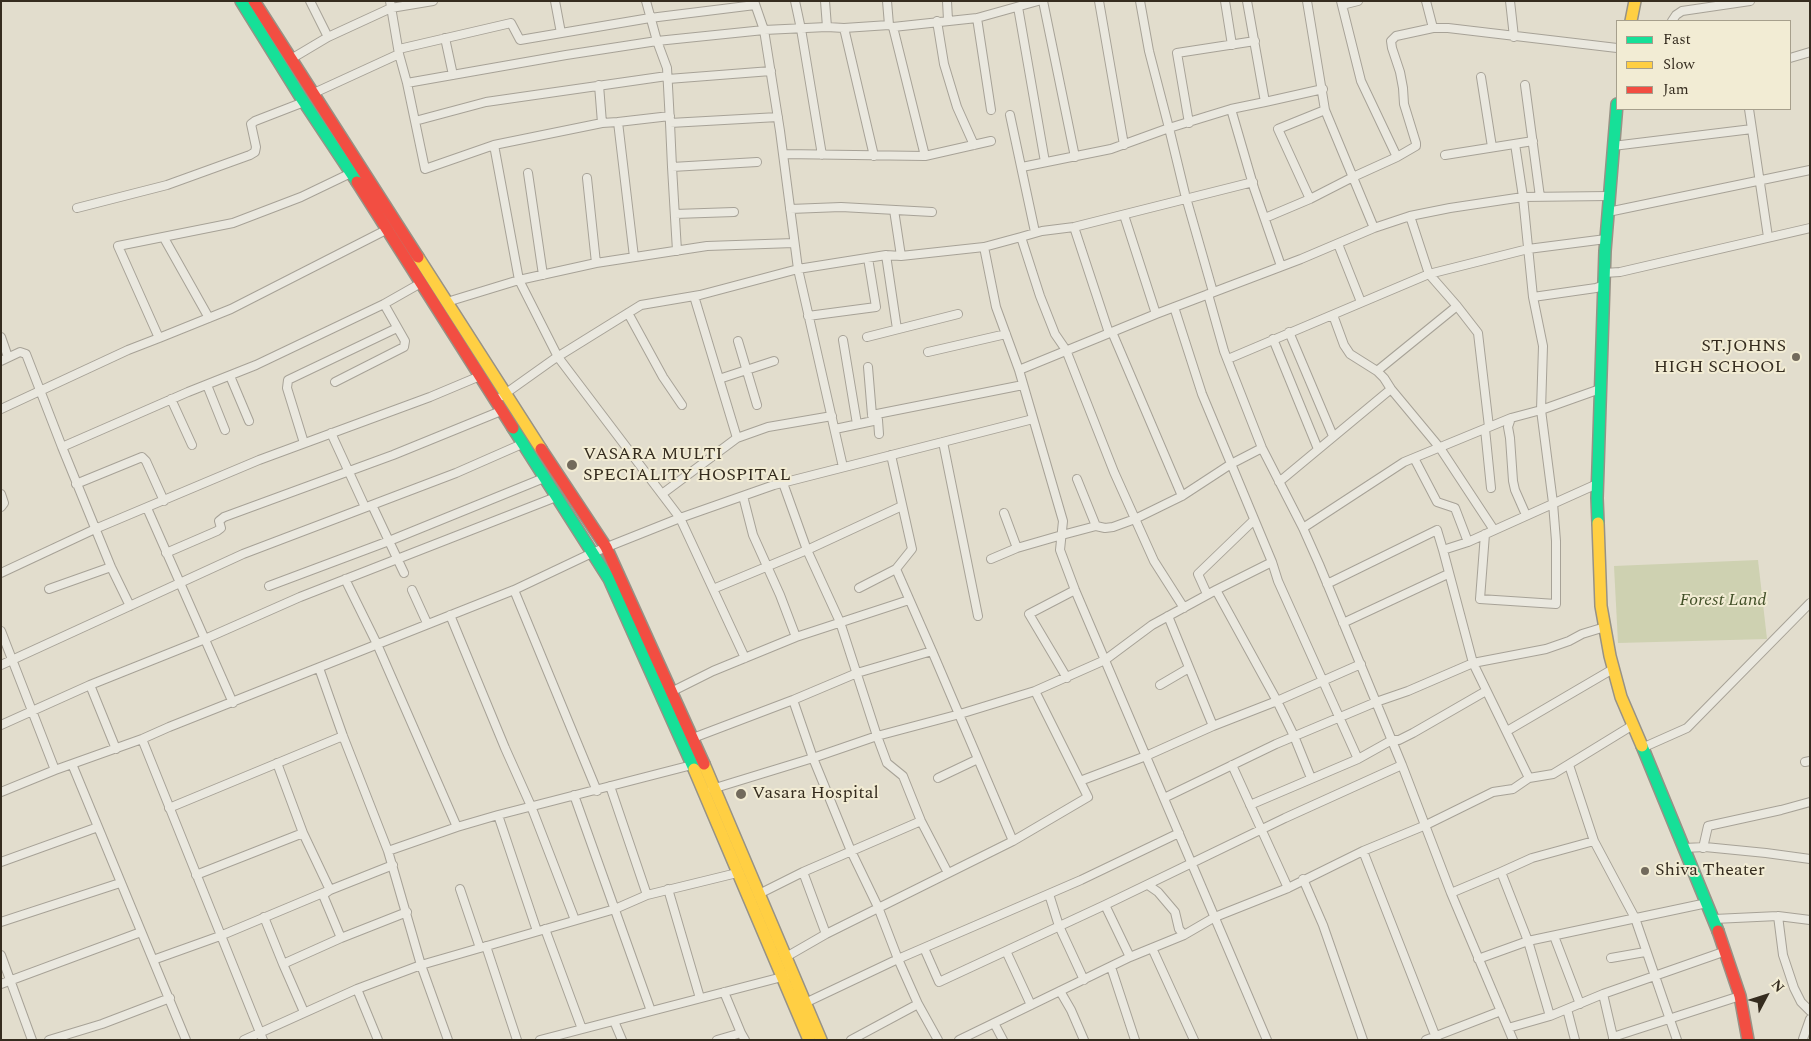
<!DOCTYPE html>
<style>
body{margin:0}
#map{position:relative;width:1811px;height:1041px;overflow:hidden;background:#e2ddcd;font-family:Spectral,serif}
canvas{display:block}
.frame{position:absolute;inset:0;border:2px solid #352c1f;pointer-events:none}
.legend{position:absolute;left:1616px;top:20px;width:175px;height:90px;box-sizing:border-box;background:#f2ecd4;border:1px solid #a69f8c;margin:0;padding:6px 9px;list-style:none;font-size:15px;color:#352c1f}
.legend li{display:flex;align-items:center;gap:10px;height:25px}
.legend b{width:25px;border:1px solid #a69f8c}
.north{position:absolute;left:1741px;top:971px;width:50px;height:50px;-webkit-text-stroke:4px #f2ecd4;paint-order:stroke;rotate:50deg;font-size:14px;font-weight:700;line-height:20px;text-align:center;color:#352c1f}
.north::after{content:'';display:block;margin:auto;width:18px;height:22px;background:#352c1f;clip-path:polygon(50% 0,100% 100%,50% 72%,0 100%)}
</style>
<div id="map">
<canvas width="1811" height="1041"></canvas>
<div class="frame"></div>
<ul class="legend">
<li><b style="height:6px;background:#16e098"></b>Fast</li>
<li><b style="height:6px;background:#ffcf43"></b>Slow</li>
<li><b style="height:6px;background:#f24e42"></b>Jam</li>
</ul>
<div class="north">N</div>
</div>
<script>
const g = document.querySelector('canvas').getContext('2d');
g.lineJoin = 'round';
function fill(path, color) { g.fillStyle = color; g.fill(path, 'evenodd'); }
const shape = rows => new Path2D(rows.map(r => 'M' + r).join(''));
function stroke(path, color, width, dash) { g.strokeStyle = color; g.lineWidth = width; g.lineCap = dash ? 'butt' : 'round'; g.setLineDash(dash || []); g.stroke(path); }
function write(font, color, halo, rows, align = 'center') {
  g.font = font + ' Spectral,serif'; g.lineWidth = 4; g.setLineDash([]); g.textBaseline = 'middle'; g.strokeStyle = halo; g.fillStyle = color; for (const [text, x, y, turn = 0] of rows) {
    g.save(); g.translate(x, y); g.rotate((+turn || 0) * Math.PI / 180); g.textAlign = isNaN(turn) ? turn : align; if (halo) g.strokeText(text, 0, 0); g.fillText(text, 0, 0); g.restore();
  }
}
fill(shape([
 [1758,560,1767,639,1618,643,1614,566]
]), '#ced1b1');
const street = shape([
 [310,1,328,37],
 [390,1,399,54,407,83],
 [555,1,561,33],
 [646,1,657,41,667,68,670,123],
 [754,1,764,30,780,131,798,269,886,255,901,256,984,247,996,307,1019,370,1063,521,1060,550,1075,590,1267,1040],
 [795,1,801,29,822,155],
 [825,1,827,27],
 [887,1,889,25],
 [947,1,948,20],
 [1043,1,1075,157],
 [1099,1,1124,145],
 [1140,1,1149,51,1169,128,1231,109,1265,102,1247,1],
 [1225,1,1232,45],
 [1307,1,1325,110],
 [1341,1,1361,81,1397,157],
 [1426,1,1433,28],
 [1510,1,1514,37],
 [1342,5,1358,1],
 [1018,7,1045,162],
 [977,18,991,110],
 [937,21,944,64,957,107,974,145],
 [1672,21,1676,15,1682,11,1750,1],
 [893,27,925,156],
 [844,28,874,156],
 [445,38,453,75],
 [399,49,511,23,520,40,650,18,755,5],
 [1790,58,1810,52],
 [291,59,328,37,391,8,433,1],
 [1481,77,1492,147],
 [668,79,771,71],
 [599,85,602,123],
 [1525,85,1540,197],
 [314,93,399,54],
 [1265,102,1323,89],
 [1231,109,1254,188,1281,266],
 [1749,109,1768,237],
 [1010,115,1035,232],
 [415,121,486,102,667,76],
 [618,122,670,116],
 [1189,123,1177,53,1255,41],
 [494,145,425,169,407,83,566,55,657,41,764,30,827,27,844,28,889,25,893,27,977,18,1038,1],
 [1613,146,1752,129],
 [783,154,925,156,991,141],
 [1445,155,1533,141],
 [757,162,672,167,670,123,778,117],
 [672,167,677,251],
 [1022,167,1111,149,1169,128,1185,194,1213,292],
 [351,173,301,197,233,223,118,246,159,338,231,309,386,230],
 [528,173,543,275],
 [587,178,596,263],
 [1310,199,1278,129,1325,110,1374,228],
 [77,208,167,185,250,155,255,152,256,147,251,124,255,121,304,102],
 [790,209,841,207,932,212],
 [894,210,901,256],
 [1608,212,1810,170],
 [675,214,734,212],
 [1124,215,1156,314],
 [1410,216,1429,274,1457,306,1478,333,1489,427],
 [1265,218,1310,199,1353,177,1397,157,1416,146,1416,143,1404,104,1403,88,1400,72,1392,48,1391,41,1396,36,1433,28,1448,28,1617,48],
 [1074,227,1109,333],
 [1021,237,1042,231,1074,227,1253,182],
 [164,238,209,318],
 [1338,244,1361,302],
 [984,247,1021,237,1040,296,1055,334,1066,350,1114,472,1154,561,1184,608],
 [886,255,897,329],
 [634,257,618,122,602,123,494,145,519,280,558,357,680,518,745,658],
 [1604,273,1620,272,1810,228],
 [1208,294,1224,351,1262,448,1303,528,1319,564,1402,765,1451,893,1508,1028],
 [694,296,737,438,768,427,832,416],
 [1533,297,1596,288,1604,285],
 [447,302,519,280,596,263,707,246,794,243],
 [1174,307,1202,394,1272,562,1278,581,1358,759,1392,740,1399,740,1413,733,1486,691],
 [628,313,663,377,682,405],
 [1333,315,1344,345,1350,354,1377,371,1384,378,1391,389,1440,448,1494,530],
 [808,316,876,307,868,258],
 [1112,332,1182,496],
 [1289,332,1333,436],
 [1,337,8,357],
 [867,337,958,314],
 [1273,339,1318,449],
 [843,340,857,424],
 [738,341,757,405],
 [928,352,1006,334],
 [1228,359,1429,274,1528,249,1606,239],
 [1,361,20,352,26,354,62,447],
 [868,367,872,415],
 [1019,370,1156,314,1301,259,1374,228,1410,216,1450,208,1523,197,1609,196],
 [1377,371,1457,306],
 [230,376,249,421],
 [719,379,774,361],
 [335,382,404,347,405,341,384,304],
 [207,385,225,430],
 [502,396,554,359,641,305,700,295,798,269,843,467],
 [171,399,192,445],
 [1,409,128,350,159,338],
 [1511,418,1508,427,1510,438,1513,481,1515,490,1526,515],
 [878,420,879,434],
 [835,429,878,420,872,415,1023,385],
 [1485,429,1491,488],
 [331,433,365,507],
 [943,442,978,616],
 [304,443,287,388,288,380,397,328],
 [891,455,912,549,896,569],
 [1414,458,1437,502,1455,508,1468,542],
 [1077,479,1096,526],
 [1279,482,1391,389],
 [76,484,142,457,146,461,164,501],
 [1,494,4,503,1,507],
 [662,494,737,438],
 [743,496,753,535,780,595,796,637],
 [372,505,404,573],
 [147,508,233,703],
 [1004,513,1017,548],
 [1303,528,1404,462,1511,418,1541,410,1600,389],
 [1485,534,1480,599,1556,604,1556,541,1553,503,1541,410,1543,346,1533,297,1523,197,1515,144],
 [1443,550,1473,663,1529,778],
 [166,553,217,531,221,528,219,521,224,517,393,455,501,411],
 [991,559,1017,548,1062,535,1096,526,1105,528,1113,527,1135,519,1182,496,1231,464,1262,448],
 [1272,562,1216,590,1277,701,1294,736,1311,778],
 [1,573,95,529,259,460,430,397,480,376],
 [345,579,377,644,457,827],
 [1327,584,1437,530,1443,550,1468,542,1597,484],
 [269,586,389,541,544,478],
 [859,588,896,569,932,651],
 [49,589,111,567],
 [713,589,807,550,902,506],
 [412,590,427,623],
 [514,590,597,791],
 [1207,594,1198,574,1254,520],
 [130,606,111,567,62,447,188,392,256,365,384,304,421,283],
 [450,615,505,748,531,806,575,920],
 [1168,616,1213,726],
 [1343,623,1448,574],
 [1,631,55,770],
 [1,665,243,554,456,473,522,444],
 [319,668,343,736,388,851,421,965,448,1040],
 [1067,678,1029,614,1075,590],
 [90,685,116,749],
 [1160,685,1189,668],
 [671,692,713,671,796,637,909,600],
 [793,700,813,758,851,851,878,907,898,959,918,1004,851,1040],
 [1,725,90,685,205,639,300,597,556,497],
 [1507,731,1613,669],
 [693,738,793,700,857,673,932,651,1013,841,1088,797,1035,691,1105,660,1152,625,1216,590],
 [142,739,263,1040],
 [1642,748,1687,728,1810,603],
 [1805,762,1810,761],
 [72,764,186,1040],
 [1232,765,1288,888],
 [1569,765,1594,841],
 [938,778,978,759],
 [1080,781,1146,756,1213,726,1277,701,1361,664],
 [610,786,647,895],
 [712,789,813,758,877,736,840,622,807,550,783,483],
 [1,792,55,770,142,739,169,727,514,590,592,553,680,518,774,485,1033,419],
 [574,795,651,1011],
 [1164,798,1276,744,1376,702,1408,691,1473,663,1546,649,1569,641,1582,634,1605,627],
 [1250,805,1358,759],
 [169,808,343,736],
 [498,815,537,931],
 [1684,848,1705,847,1766,853,1810,859],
 [1703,848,1708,826,1781,810,1810,802],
 [388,851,457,827,498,815,692,765],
 [1363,851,1437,1040],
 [1,862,98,827],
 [803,872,826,934],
 [1501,872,1532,858,1594,841,1635,918,1677,1040],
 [948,873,921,821,903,776,887,763,877,736,960,714,1035,691],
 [196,875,303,833,277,763],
 [1303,879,1323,925,1363,1040],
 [1148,885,1158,892,1175,912,1179,929,1184,935],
 [460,889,480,948],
 [668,889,700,998],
 [1451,893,1501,872,1528,941,1550,1016],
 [759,894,803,872,921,821],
 [1049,894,1059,926,1084,980],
 [1105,905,1130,957],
 [1778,916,1783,955,1794,988,1801,1002,1810,1011],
 [264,917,283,964,341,938,323,895,330,890,393,865],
 [1714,919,1778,916,1810,920],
 [1,922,120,883],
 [545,929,582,1029],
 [1554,936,1580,1004],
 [341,938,407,912],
 [486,946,517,1040],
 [924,948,939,982,1105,905,1285,818,1402,765],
 [1152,948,1194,1040],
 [1006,951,1031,1005],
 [1,955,32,1040],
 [786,957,826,934,1013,841],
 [1611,958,1645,952],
 [1478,959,1528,941,1707,903],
 [153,960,220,936,330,890,303,833],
 [283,964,304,1012],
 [1111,967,1135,1040],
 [1,984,141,932],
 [357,989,378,1040],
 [1060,991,1071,1010,1084,1040],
 [724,992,741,1033],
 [1603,994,1613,1037],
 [805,1003,898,959,1081,880,1179,833],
 [918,1004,938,1040],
 [1567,1009,1575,1040],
 [614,1021,622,1040],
 [994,1023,1003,1040],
 [1803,1039,1810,1019],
 [49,1040,102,1024,170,998],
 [244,1040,357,989,421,965,615,909,647,895,737,873],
 [540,1040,786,976],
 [717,1040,741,1033,745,1040],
 [959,1040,1130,957,1184,935,1215,917,1288,888,1363,851,1426,825,1493,792,1513,789,1529,778,1553,774,1633,725],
 [1426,1040,1501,1011],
 [1513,1040,1508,1028,1550,1016,1603,994,1726,951],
 [1613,1040,1613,1037,1740,996]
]);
const fast = shape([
 [241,1,300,96,357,182],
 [513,428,609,579,694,769],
 [1598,523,1597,498,1605,251,1617,104],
 [1642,746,1718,931]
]);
const slow = shape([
 [1631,21,1635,1],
 [418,257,541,449],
 [1598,523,1601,606,1610,656,1621,697,1642,746],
 [704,764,821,1040],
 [694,769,809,1040]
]);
const jam = shape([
 [254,1,418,257],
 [357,182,513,428],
 [541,449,606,547,704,764],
 [1718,931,1740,996,1748,1040]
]);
stroke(street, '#a7a297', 10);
stroke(fast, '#979286', 14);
stroke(slow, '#979286', 14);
stroke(jam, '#979286', 14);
stroke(street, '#eae8df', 8);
stroke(fast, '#16e098', 11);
stroke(slow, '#ffcf43', 11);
stroke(jam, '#f24e42', 11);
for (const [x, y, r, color] of [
 [1796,357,5,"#726a5c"],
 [572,465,6,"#726a5c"],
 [741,794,6,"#726a5c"],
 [1645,871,5,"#726a5c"]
]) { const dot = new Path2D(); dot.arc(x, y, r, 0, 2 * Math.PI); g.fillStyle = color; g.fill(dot); stroke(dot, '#f2ecd4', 2); }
write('18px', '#352c1f', '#f2ecd4', [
 ["ST.JOHNS",1786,347,"right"],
 ["HIGH SCHOOL",1786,368,"right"],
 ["VASARA MULTI",583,455],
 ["SPECIALITY HOSPITAL",583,476],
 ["Vasara Hospital",752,794],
 ["Shiva Theater",1655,871]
], 'left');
write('italic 18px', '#425028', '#f2ecd4', [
 ["Forest Land",1723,601]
]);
</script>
